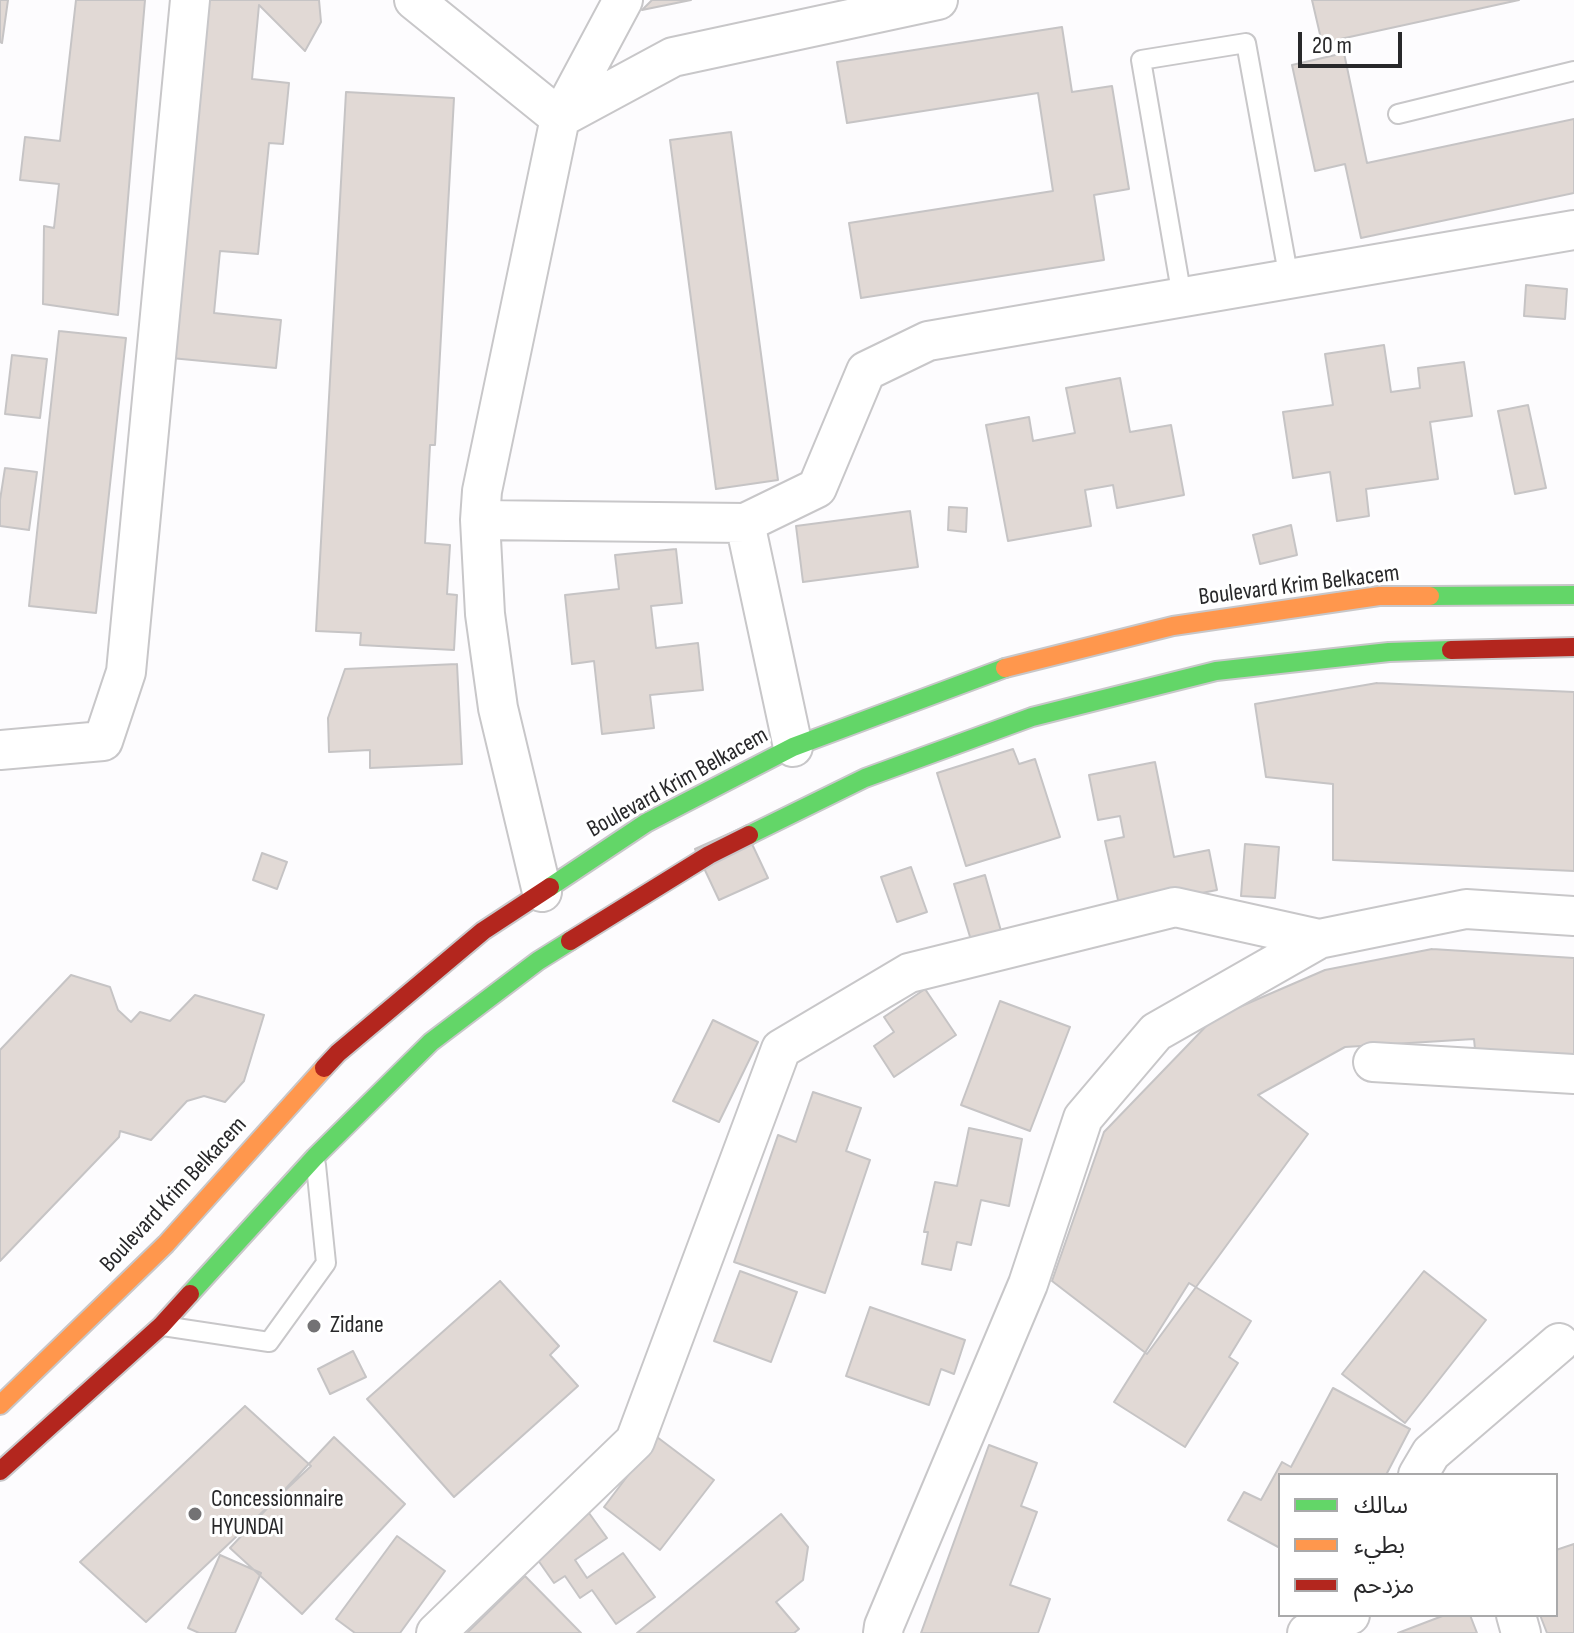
<!DOCTYPE html>
<meta charset="utf-8">
<style>
body{margin:0}
#map{position:relative;width:1574px;height:1633px;overflow:hidden;background:#fdfcfe;font-family:"Sofia Sans Condensed","Noto Sans Arabic",sans-serif}
canvas{display:block}
.legend{position:absolute;left:1278px;top:1473px;width:280px;height:144px;box-sizing:border-box;background:#fff;border:2px solid #a9a9aa;margin:0;padding:10px 14px;list-style:none;font-size:24px;color:#28282a}
.legend li{display:flex;align-items:center;gap:16px;height:40px}
.legend b{width:40px;border:2px solid #a9a9aa}
.scale{position:absolute;left:1298px;top:32px;width:104px;height:36px;box-sizing:border-box;border:4px solid #28282a;border-top:0;padding-left:10px;font-size:24px;line-height:28px;white-space:nowrap;color:#28282a;-webkit-text-stroke:6px #fff;paint-order:stroke}
</style>
<div id="map">
<canvas width="1574" height="1633"></canvas>
<ul class="legend">
<li><b style="height:10px;background:#63d668"></b>سالك</li>
<li><b style="height:10px;background:#ff974d"></b>بطيء</li>
<li><b style="height:10px;background:#b3261e"></b>مزدحم</li>
</ul>
<div class="scale">20 m</div>
</div>
<script>
const g = document.querySelector('canvas').getContext('2d');
g.lineJoin = 'round';
function fill(path, color) { g.fillStyle = color; g.fill(path, 'evenodd'); }
const shape = rows => new Path2D(rows.map(r => 'M' + r).join(''));
function stroke(path, color, width, dash) { g.strokeStyle = color; g.lineWidth = width; g.lineCap = dash ? 'butt' : 'round'; g.setLineDash(dash || []); g.stroke(path); }
function write(font, color, halo, rows, align = 'center') {
  g.font = font + ' "Sofia Sans Condensed",sans-serif'; g.lineWidth = 6; g.setLineDash([]); g.textBaseline = 'middle'; g.strokeStyle = halo; g.fillStyle = color; for (const [text, x, y, turn = 0] of rows) {
    g.save(); g.translate(x, y); g.rotate((+turn || 0) * Math.PI / 180); g.textAlign = isNaN(turn) ? turn : align; if (halo) g.strokeText(text, 0, 0); g.fillText(text, 0, 0); g.restore();
  }
}
const building = shape([
 [0,0,8,0,2,43,0,42,0,0],
 [76,0,145,0,118,315,43,304,44,226,54,228,59,184,20,180,25,137,60,141,76,0],
 [206,0,319,0,321,22,305,51,259,5,252,79,289,83,283,144,269,143,258,254,220,251,214,313,281,320,276,368,171,358,206,0],
 [652,0,691,0,642,10,652,0],
 [1312,0,1519,0,1322,43,1312,0],
 [1062,27,1072,92,1112,86,1129,189,1094,195,1104,260,861,298,849,223,1053,191,1038,93,847,123,837,62,1062,27],
 [1344,53,1367,163,1574,119,1574,193,1361,238,1345,164,1315,171,1292,65,1344,53],
 [346,92,454,98,435,445,430,445,425,543,450,545,447,594,457,595,454,650,360,645,361,633,316,631,346,92],
 [731,132,778,480,716,489,670,140,731,132],
 [1526,285,1567,289,1565,319,1524,316,1526,285],
 [59,331,126,338,96,613,29,606,59,331],
 [1384,345,1391,392,1420,388,1418,368,1464,362,1472,416,1430,422,1438,479,1366,489,1369,516,1337,521,1330,472,1293,478,1283,412,1333,405,1325,354,1384,345],
 [12,355,47,359,40,418,5,414,12,355],
 [1120,378,1130,432,1171,425,1184,495,1117,508,1113,485,1085,490,1091,526,1008,541,986,425,1029,417,1033,441,1075,433,1066,388,1120,378],
 [1528,405,1546,488,1515,494,1498,411,1528,405],
 [5,468,37,472,29,530,0,526,0,500,5,468],
 [949,507,967,508,966,532,948,530,949,507],
 [910,511,918,567,803,582,796,526,910,511],
 [1291,525,1297,555,1260,564,1253,535,1291,525],
 [676,549,682,603,651,606,656,648,698,643,703,690,650,695,654,728,602,734,594,661,572,664,565,595,619,589,615,555,676,549],
 [457,664,462,764,370,768,370,750,329,752,328,718,345,669,457,664],
 [1377,683,1574,692,1574,871,1333,860,1333,784,1266,777,1255,704,1377,683],
 [1013,749,1019,764,1035,759,1060,837,966,866,937,773,1013,749],
 [1155,762,1174,857,1209,850,1217,890,1120,909,1105,841,1124,837,1120,816,1098,820,1089,775,1155,762],
 [744,827,768,878,719,900,695,849,744,827],
 [1245,844,1279,847,1275,898,1241,896,1245,844],
 [262,853,287,862,277,889,253,880,262,853],
 [911,867,927,912,897,922,881,877,911,867],
 [985,875,1001,931,971,940,954,884,985,875],
 [1432,949,1574,958,1574,1064,1476,1060,1474,1039,1345,1047,1258,1095,1308,1134,1147,1354,1052,1281,1104,1132,1214,1018,1325,970,1432,949],
 [71,975,110,987,118,1010,131,1022,140,1012,170,1021,195,995,264,1015,244,1081,225,1102,204,1096,187,1101,151,1140,120,1131,119,1137,0,1261,0,1050,71,975],
 [925,989,956,1035,894,1077,874,1046,894,1032,884,1017,925,989],
 [1000,1001,1070,1027,1030,1131,961,1105,1000,1001],
 [713,1020,758,1042,719,1122,673,1101,713,1020],
 [813,1092,861,1108,846,1151,870,1160,825,1293,734,1262,778,1135,796,1142,813,1092],
 [969,1128,1022,1139,1009,1206,981,1200,971,1245,957,1242,951,1270,922,1264,928,1232,924,1232,935,1182,957,1186,969,1128],
 [740,1271,797,1292,771,1362,714,1341,740,1271],
 [1424,1271,1486,1320,1405,1423,1342,1374,1424,1271],
 [500,1281,559,1346,550,1355,578,1386,454,1497,367,1399,500,1281],
 [1189,1283,1251,1321,1229,1357,1238,1363,1185,1447,1114,1402,1189,1283],
 [870,1307,965,1340,954,1374,941,1369,929,1405,846,1376,870,1307],
 [353,1351,366,1377,330,1394,318,1369,353,1351],
 [1333,1388,1410,1429,1386,1475,1280,1475,1280,1548,1228,1520,1244,1492,1261,1500,1282,1462,1291,1467,1333,1388],
 [245,1406,311,1466,146,1622,80,1562,245,1406],
 [334,1437,405,1504,302,1614,230,1548,334,1437],
 [657,1437,714,1480,660,1550,604,1507,657,1437],
 [989,1445,1037,1463,1021,1506,1037,1512,1010,1585,1050,1599,1038,1633,921,1633,989,1445],
 [589,1513,607,1538,575,1560,587,1578,623,1553,655,1597,616,1624,592,1590,580,1598,565,1576,554,1583,533,1553,589,1513],
 [781,1514,808,1547,803,1580,776,1602,799,1629,794,1633,637,1633,781,1514],
 [397,1536,445,1571,400,1633,355,1633,336,1619,397,1536],
 [1574,1544,1574,1633,1547,1633,1540,1615,1556,1615,1556,1550,1574,1544],
 [220,1555,261,1573,235,1633,199,1633,188,1628,220,1555],
 [525,1576,581,1633,467,1633,525,1576],
 [1445,1615,1470,1615,1477,1633,1398,1633,1445,1615]
]);
fill(building, '#e1d9d5');
stroke(building, '#c6c4c5', 2);
const lane = shape([
 [1398,114,1574,71],
 [1182,297,1141,60,1246,43,1289,279],
 [163,1326,269,1342,326,1263,316,1165]
]);
const street = shape([
 [414,0,560,118,623,0],
 [480,520,745,523,817,488,866,371,928,341,1574,230],
 [745,523,793,747],
 [0,750,103,741,126,672,190,0],
 [542,892,498,708,485,614,480,520,482,491,560,118,673,57,938,0],
 [1373,1062,1574,1074],
 [1418,1475,1431,1453,1559,1343],
 [1516,1615,1521,1633],
 [436,1633,635,1441,781,1049,909,973,1175,907,1319,939],
 [883,1633,884,1626,1028,1284,1083,1118,1156,1032,1319,939,1466,909,1574,916],
 [1307,1633,1350,1615]
]);
const fast = shape([
 [1430,596,1574,595],
 [749,835,865,778,1032,717,1216,671,1389,652,1451,650],
 [550,887,646,823,793,747,1005,668],
 [190,1294,315,1157,431,1042,538,961,570,941]
]);
const slow = shape([
 [1005,668,1173,626,1379,596,1430,596],
 [0,1405,166,1244,324,1068]
]);
const jam = shape([
 [1451,650,1574,647],
 [570,941,709,855,749,835],
 [324,1068,338,1053,483,931,550,887],
 [0,1471,161,1326,190,1294]
]);
stroke(lane, '#c8c7c9', 22);
stroke(street, '#c8c7c9', 42);
stroke(fast, '#c8c7c9', 22);
stroke(slow, '#c8c7c9', 22);
stroke(jam, '#c8c7c9', 22);
stroke(lane, '#fff', 18);
stroke(street, '#fff', 38);
stroke(fast, '#63d668', 18);
stroke(slow, '#ff974d', 18);
stroke(jam, '#b3261e', 18);
for (const [x, y, r, color] of [
 [314,1326,8,"#737274"],
 [195,1514,8,"#737274"]
]) { const dot = new Path2D(); dot.arc(x, y, r, 0, 2 * Math.PI); g.fillStyle = color; g.fill(dot); stroke(dot, '#fff', 3); }
write('24px', '#28282a', '#fff', [
 ["Boulevard Krim Belkacem",1299,586,-7],
 ["Boulevard Krim Belkacem",678,783,-29],
 ["Boulevard Krim Belkacem",174,1195,-47]
]);
write('24px', '#28282a', '#fff', [
 ["Zidane",330,1326],
 ["Concessionnaire",211,1500],
 ["HYUNDAI",211,1528]
], 'left');
</script>
